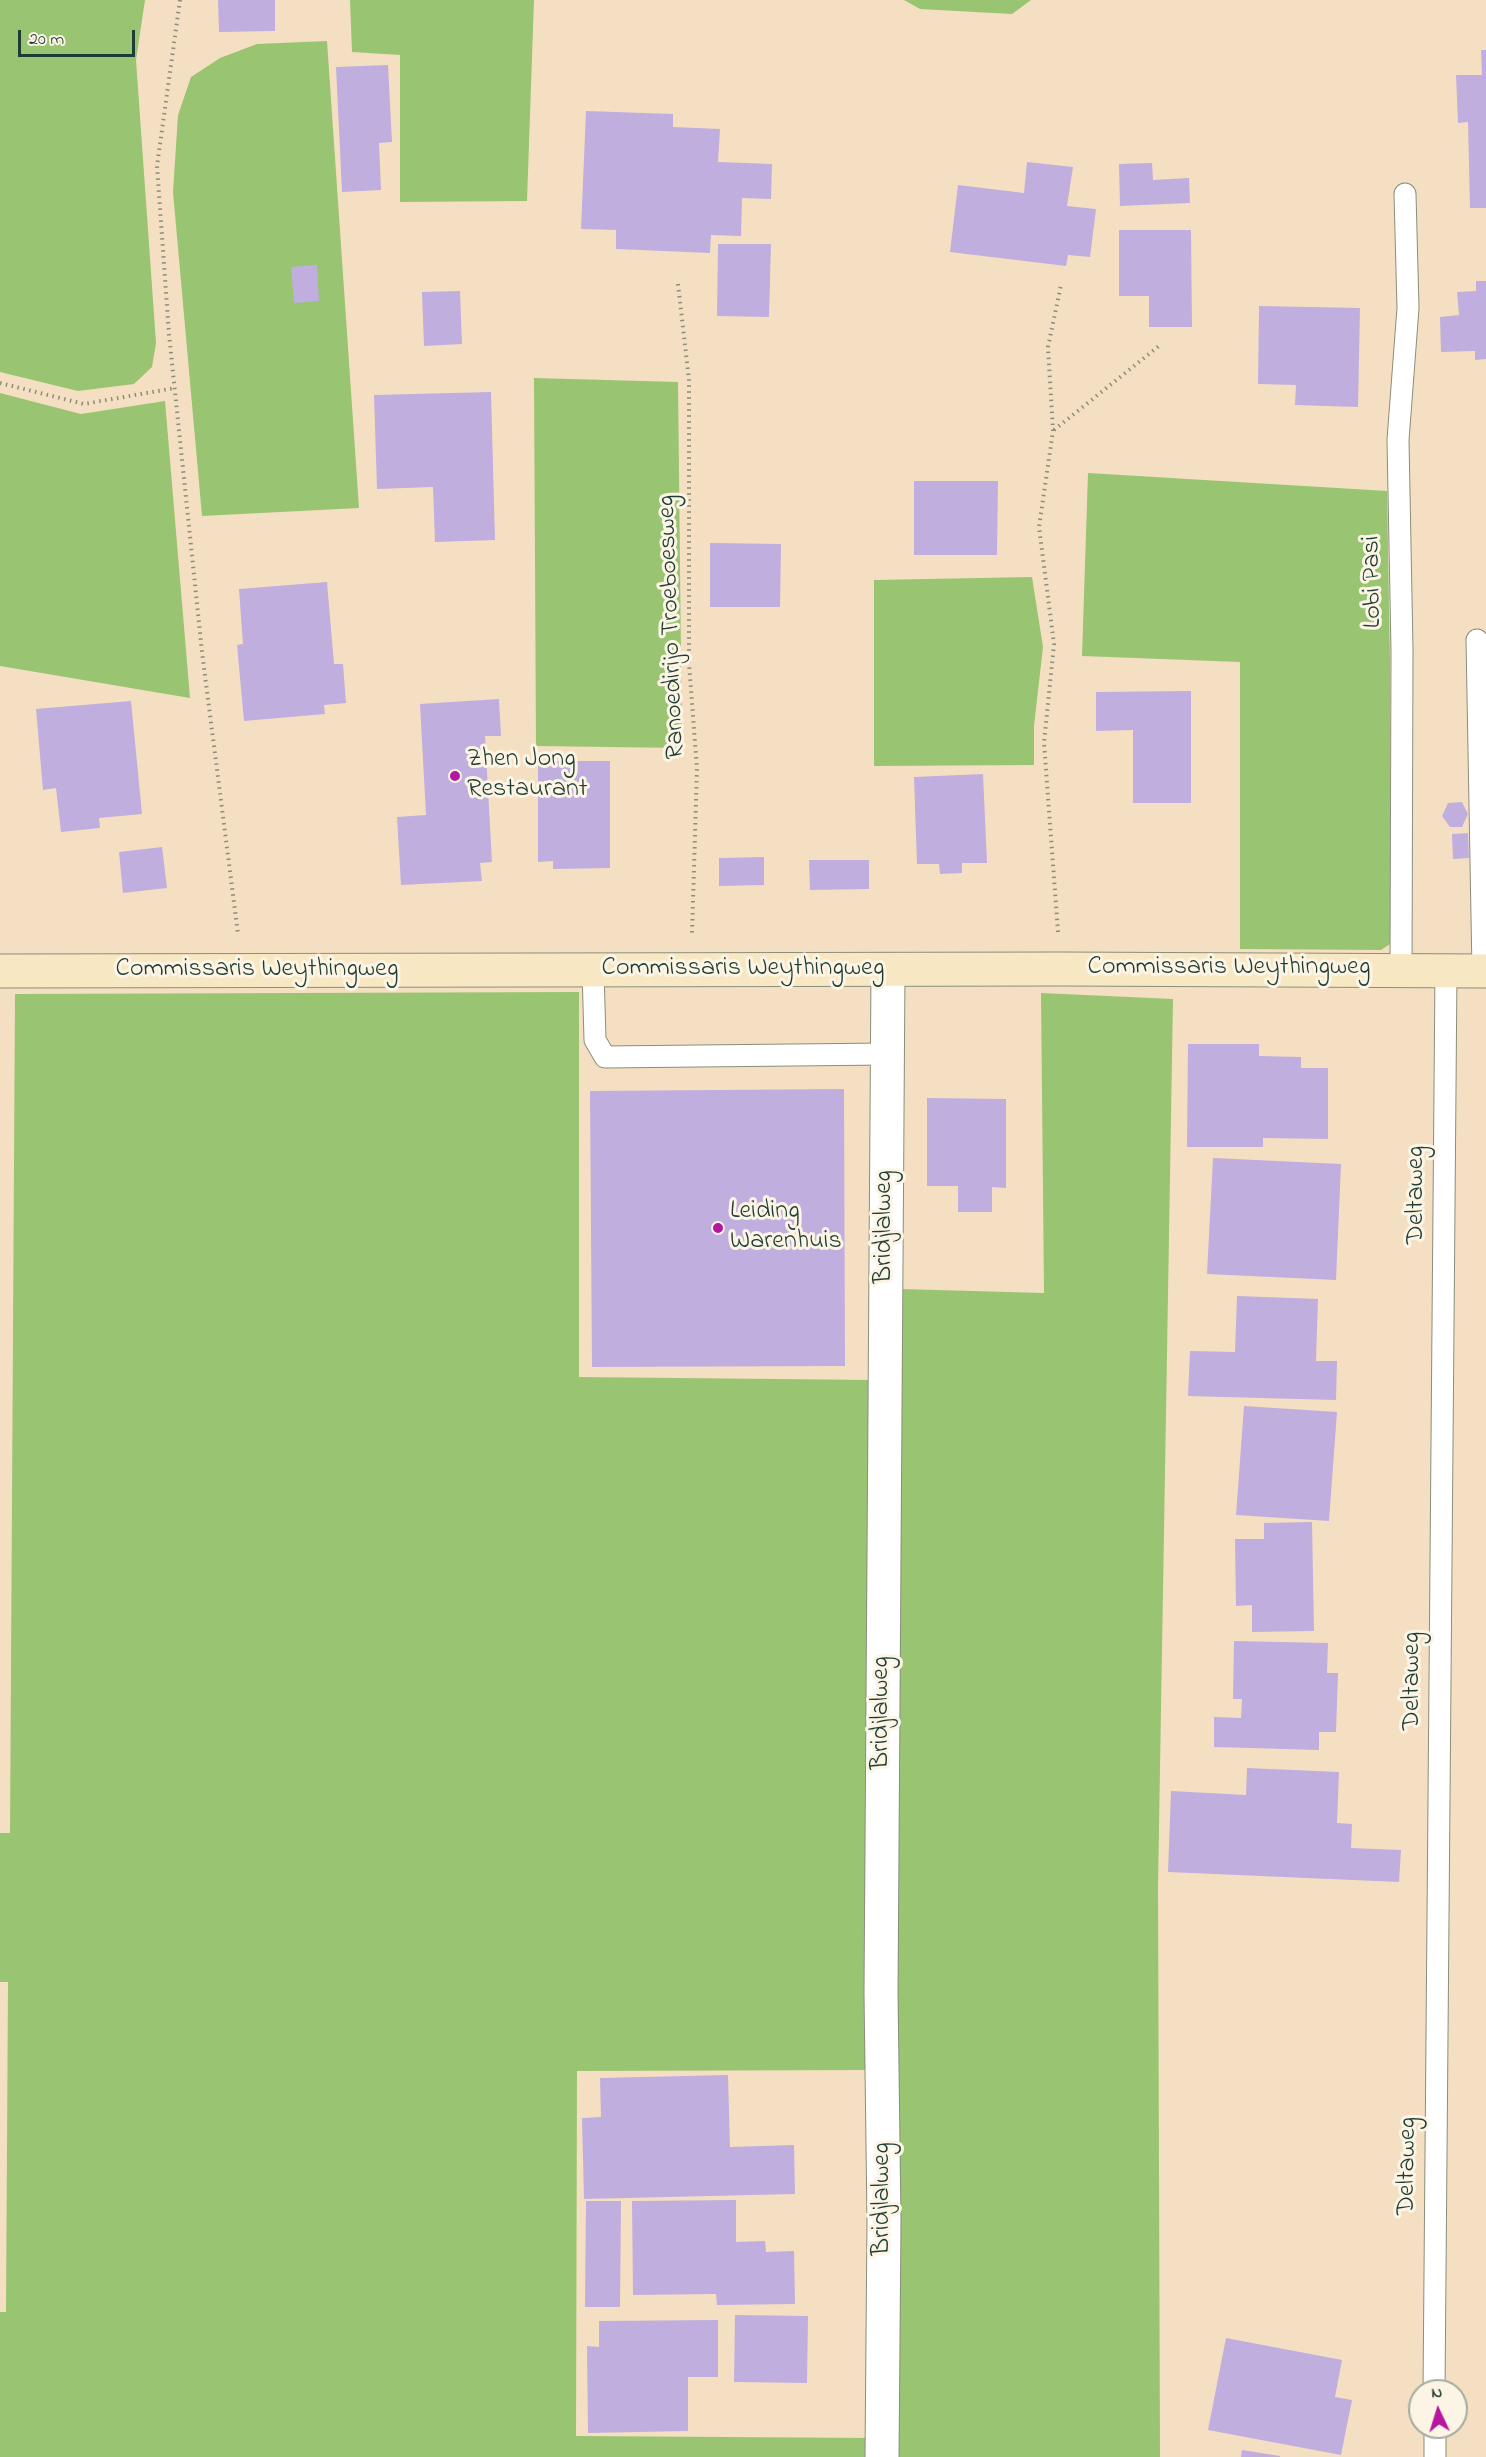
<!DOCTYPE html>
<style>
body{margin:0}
#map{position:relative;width:1486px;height:2457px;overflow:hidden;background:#f5dfc2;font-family:"Indie Flower",sans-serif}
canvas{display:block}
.north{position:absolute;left:1408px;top:2379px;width:60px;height:60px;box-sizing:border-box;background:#fcf5e5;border:2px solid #a4ab9e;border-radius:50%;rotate:356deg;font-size:16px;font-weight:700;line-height:24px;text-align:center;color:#1f3d34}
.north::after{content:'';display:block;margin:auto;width:21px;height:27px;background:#b5179e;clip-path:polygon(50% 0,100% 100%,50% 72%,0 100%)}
.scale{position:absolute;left:18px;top:30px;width:117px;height:27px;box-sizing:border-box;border:3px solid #1f3d34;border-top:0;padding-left:8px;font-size:18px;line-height:21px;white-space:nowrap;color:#1f3d34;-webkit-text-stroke:4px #fcf5e5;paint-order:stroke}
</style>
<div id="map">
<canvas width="1486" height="2457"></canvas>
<div class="north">N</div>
<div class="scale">20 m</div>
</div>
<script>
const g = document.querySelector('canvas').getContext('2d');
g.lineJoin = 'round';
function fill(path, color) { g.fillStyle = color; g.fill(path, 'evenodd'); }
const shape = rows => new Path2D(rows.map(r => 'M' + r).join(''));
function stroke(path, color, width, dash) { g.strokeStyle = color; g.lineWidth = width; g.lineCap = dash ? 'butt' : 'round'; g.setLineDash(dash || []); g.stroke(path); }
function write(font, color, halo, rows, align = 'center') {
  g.font = font + ' "Indie Flower",sans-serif'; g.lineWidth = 6; g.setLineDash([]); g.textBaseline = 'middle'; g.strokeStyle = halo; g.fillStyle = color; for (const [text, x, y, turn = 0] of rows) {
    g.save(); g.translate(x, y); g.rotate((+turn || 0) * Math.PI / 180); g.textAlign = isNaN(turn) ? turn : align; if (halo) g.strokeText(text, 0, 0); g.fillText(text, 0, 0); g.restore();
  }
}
fill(shape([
 [0,0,145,0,136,60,156,343,152,367,134,384,78,391,0,372],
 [350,0,534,0,527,201,400,202,400,55,352,52],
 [904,0,1031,0,1012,14,920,9],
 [327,41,359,508,202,516,173,192,178,115,191,77,220,58,257,44],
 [534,378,678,382,682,748,536,746],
 [0,393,81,414,165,401,190,698,0,666],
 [1088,473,1387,491,1390,662,1390,944,1381,950,1240,949,1240,662,1082,656],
 [1032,577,1043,647,1034,726,1034,765,874,766,874,580],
 [579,992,579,1377,874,1380,870,2070,577,2071,576,2436,872,2438,871,2457,0,2457,0,2312,6,2312,8,1982,0,1982,0,1833,10,1833,15,994],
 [1041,993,1173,999,1158,1886,1160,2457,893,2457,891,1990,900,1289,1044,1293]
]), '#99c471');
fill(shape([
 [218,0,275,0,275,31,219,32],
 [1481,50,1486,50,1486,208,1470,208,1468,122,1458,123,1456,75,1482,75],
 [388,65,392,142,379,143,381,190,342,192,336,67],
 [586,111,673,114,673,127,720,129,718,162,772,164,771,199,742,198,741,236,711,235,710,253,616,249,616,230,581,229],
 [1027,162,1073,167,1067,206,1096,209,1090,257,1068,255,1066,266,950,252,958,185,1024,193],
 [1152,163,1153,180,1189,178,1190,203,1120,206,1119,164],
 [1119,230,1191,230,1192,327,1149,327,1149,296,1119,296],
 [718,244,771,244,769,317,717,316],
 [317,265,319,301,294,303,291,267],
 [1476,281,1486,281,1486,359,1475,360,1475,351,1441,352,1440,317,1459,315,1457,292,1476,291],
 [460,291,462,344,424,346,422,292],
 [1259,306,1360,308,1358,407,1295,405,1296,385,1258,384],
 [491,392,495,540,435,542,433,487,377,489,374,395],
 [914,481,998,481,997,555,914,555],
 [710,543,781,544,780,607,710,607],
 [327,582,334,664,343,664,346,703,324,705,325,714,244,721,237,645,243,644,239,589],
 [1191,691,1191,803,1133,803,1133,730,1096,731,1096,692],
 [499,699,501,736,485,736,492,862,480,863,482,881,401,885,397,817,426,815,420,704],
 [131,701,142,814,99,818,100,828,61,832,56,788,43,790,36,709],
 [538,761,610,761,610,868,553,869,553,861,538,862],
 [983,774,987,863,962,863,962,873,940,874,939,864,917,864,914,777],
 [1462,802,1468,814,1462,827,1450,827,1442,816,1448,803],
 [1468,833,1469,858,1453,859,1452,834],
 [162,847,167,888,123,893,119,852],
 [764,857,764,885,719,886,719,858],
 [809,860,869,860,869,889,810,890],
 [1188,1044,1259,1044,1259,1056,1301,1057,1301,1068,1328,1068,1328,1139,1263,1138,1263,1147,1187,1147],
 [844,1089,845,1366,592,1367,590,1091],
 [927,1098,1006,1099,1006,1188,992,1187,992,1212,958,1212,958,1186,927,1186],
 [1213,1158,1341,1164,1336,1280,1207,1274],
 [1237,1296,1318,1299,1316,1361,1337,1361,1336,1400,1188,1396,1190,1351,1235,1352],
 [1244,1406,1337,1412,1329,1521,1236,1515],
 [1312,1522,1314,1631,1252,1632,1252,1605,1236,1606,1235,1539,1264,1539,1264,1523],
 [1234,1641,1328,1643,1327,1673,1338,1673,1336,1732,1319,1732,1319,1750,1214,1747,1214,1717,1241,1718,1242,1699,1233,1699],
 [1247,1768,1339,1772,1337,1823,1352,1824,1351,1848,1401,1850,1399,1882,1168,1872,1171,1791,1246,1795],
 [728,2075,730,2147,794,2145,795,2194,584,2199,582,2118,601,2117,600,2078],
 [736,2200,736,2242,765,2241,766,2252,794,2251,795,2304,717,2305,716,2294,633,2295,632,2201],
 [586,2201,621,2201,620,2307,585,2307],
 [735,2315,808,2316,807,2383,734,2382],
 [718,2320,718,2377,688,2377,688,2431,588,2433,587,2346,599,2347,599,2321],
 [1226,2338,1342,2360,1335,2397,1352,2400,1341,2455,1208,2430],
 [1242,2450,1280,2456,1280,2457,1241,2457]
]), '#c0aede');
const lane = shape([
 [1477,640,1483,971],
 [593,970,595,1040,605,1057,887,1054],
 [1401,970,1402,650,1398,440,1408,308,1405,194],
 [1434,2391,1446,970],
 [1435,2427,1435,2457]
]);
const street = shape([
 [882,2457,884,2221,881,1992,888,970]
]);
const secondary = shape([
 [0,971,1061,969,1486,971]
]);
stroke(lane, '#8a8e7b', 23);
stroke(street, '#8a8e7b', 35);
stroke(secondary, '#8a8e7b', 35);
stroke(shape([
 [180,0,157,166,169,334,202,652,238,934],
 [678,284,689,380,689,663,697,769,692,934],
 [0,383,84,404,175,388],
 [1054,430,1159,346],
 [1058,932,1044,743,1054,644,1039,527,1053,431,1048,347,1061,285]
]), '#8a8e7b', 4, [1.5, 4.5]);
stroke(lane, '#fff', 21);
stroke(street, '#fff', 33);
stroke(secondary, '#f7e8c3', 33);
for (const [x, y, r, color] of [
 [455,776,6,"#b5179e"],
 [718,1228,6,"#b5179e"]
]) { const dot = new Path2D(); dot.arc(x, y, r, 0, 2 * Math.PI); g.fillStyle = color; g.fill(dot); stroke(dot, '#fcf5e5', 2); }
write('26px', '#1f3d34', '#fcf5e5', [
 ["Lobi Pasi",1374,582,-91],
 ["Ranoedirijo Troeboesweg",673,627,-92],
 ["Commissaris Weythingweg",1229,969],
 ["Commissaris Weythingweg",743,970],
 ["Commissaris Weythingweg",257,971],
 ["Deltaweg",1418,1195,-90],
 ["Bridjlalweg",886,1227,-90],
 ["Deltaweg",1414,1681,-90],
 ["Bridjlalweg",883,1713,-90],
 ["Deltaweg",1409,2166,-89],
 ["Bridjlalweg",884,2199,-90]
]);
write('26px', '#1f3d34', '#fcf5e5', [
 ["Zhen Jong",467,761],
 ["Restaurant",467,791],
 ["Leiding",730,1213],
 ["Warenhuis",730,1243]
], 'left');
</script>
